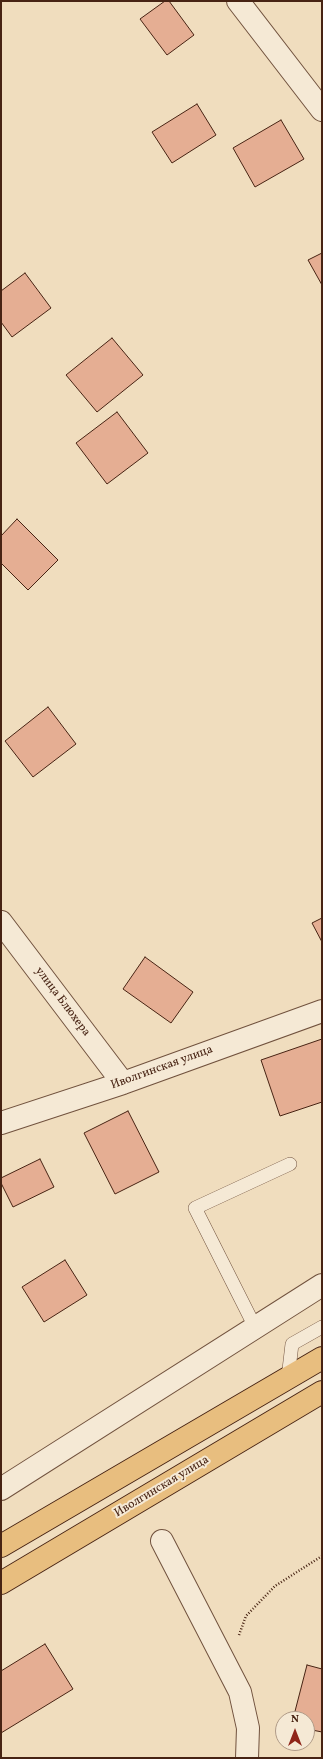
<!DOCTYPE html>
<meta charset="utf-8">
<style>
body{margin:0}
#map{position:relative;width:323px;height:1759px;overflow:hidden;background:#f0ddbe;font-family:Vollkorn,serif}
canvas{display:block}
.frame{position:absolute;inset:0;border:2px solid #472313;pointer-events:none}
.north{position:absolute;left:275px;top:1711px;width:40px;height:40px;box-sizing:border-box;background:#f5e9d5;border:1px solid #af9a87;border-radius:50%;rotate:0deg;font-size:11px;font-weight:700;line-height:16px;text-align:center;color:#472313}
.north::after{content:'';display:block;margin:auto;width:14px;height:18px;background:#8f2418;clip-path:polygon(50% 0,100% 100%,50% 72%,0 100%)}
</style>
<div id="map">
<canvas width="323" height="1759"></canvas>
<div class="frame"></div>
<div class="north">N</div>
</div>
<script>
const g = document.querySelector('canvas').getContext('2d');
g.lineJoin = 'round';
function fill(path, color) { g.fillStyle = color; g.fill(path, 'evenodd'); }
const shape = rows => new Path2D(rows.map(r => 'M' + r).join(''));
function stroke(path, color, width, dash) { g.strokeStyle = color; g.lineWidth = width; g.lineCap = dash ? 'butt' : 'round'; g.setLineDash(dash || []); g.stroke(path); }
function write(font, color, halo, rows, align = 'center') {
  g.font = font + ' Vollkorn,serif'; g.lineWidth = 4; g.setLineDash([]); g.textBaseline = 'middle'; g.strokeStyle = halo; g.fillStyle = color; for (const [text, x, y, turn = 0] of rows) {
    g.save(); g.translate(x, y); g.rotate((+turn || 0) * Math.PI / 180); g.textAlign = isNaN(turn) ? turn : align; if (halo) g.strokeText(text, 0, 0); g.fillText(text, 0, 0); g.restore();
  }
}
const building = shape([
 [165,1,169,1,194,35,167,55,140,19,165,1],
 [197,104,216,135,172,163,152,132,197,104],
 [281,120,304,159,255,187,233,148,281,120],
 [322,253,322,285,308,260,322,253],
 [25,273,51,308,12,337,1,322,1,291,25,273],
 [112,338,143,375,97,412,66,375,112,338],
 [117,412,148,453,107,484,76,443,117,412],
 [17,519,58,560,28,590,1,563,1,536,17,519],
 [48,707,76,744,33,777,5,741,48,707],
 [322,918,322,942,312,923,322,918],
 [145,957,193,992,171,1023,123,989,145,957],
 [322,1039,322,1102,280,1116,261,1060,322,1039],
 [128,1111,159,1172,115,1194,84,1133,128,1111],
 [40,1159,54,1187,13,1207,1,1183,1,1178,40,1159],
 [65,1260,87,1295,44,1322,22,1287,65,1260],
 [45,1644,73,1689,1,1733,1,1671,45,1644],
 [307,1665,322,1669,322,1732,307,1729,307,1719,293,1719,307,1665]
]);
fill(building, '#e5ae93');
stroke(building, '#472313', 1);
const service = shape([
 [255,1327,195,1208,290,1164],
 [288,1378,292,1344,322,1327]
]);
const minor = shape([
 [238,1,322,110],
 [1,922,123,1083],
 [1,1123,123,1083,322,1011],
 [1,1489,322,1285],
 [162,1541,240,1692,248,1728,247,1758]
]);
const primary = shape([
 [1,1546,322,1358],
 [1,1583,322,1392]
]);
stroke(service, '#71523e', 14);
stroke(minor, '#71523e', 24);
stroke(primary, '#472313', 24);
stroke(shape([
 [239,1635,246,1616,275,1586,322,1556]
]), '#472313', 2.5, [1, 2]);
stroke(service, '#f5e9d5', 13);
stroke(minor, '#f5e9d5', 22);
stroke(primary, '#e8be7f', 22);
write('12px', '#472313', '#f5e9d5', [
 ["улица Блюхера",62,1002,53],
 ["Иволгинская улица",162,1068,-20],
 ["Иволгинская улица",162,1487,-31]
]);
</script>
